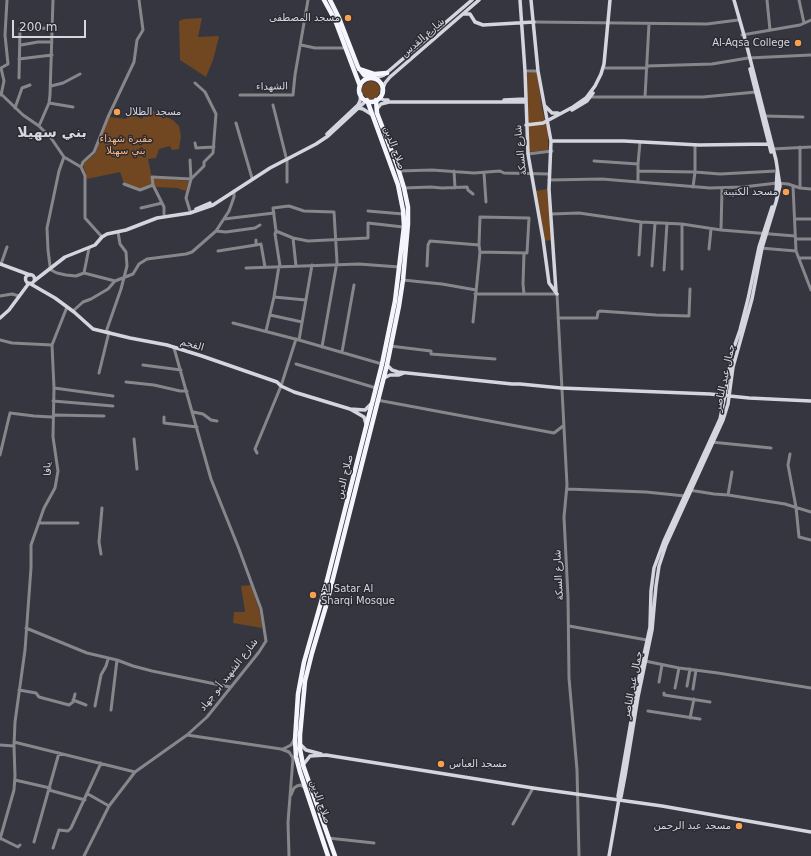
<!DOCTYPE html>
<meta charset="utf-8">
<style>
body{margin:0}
#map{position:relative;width:811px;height:856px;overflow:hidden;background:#35363f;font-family:"DejaVu Sans",sans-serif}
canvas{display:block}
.scale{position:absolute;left:12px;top:20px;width:74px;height:18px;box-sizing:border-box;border:2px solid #d6d7dd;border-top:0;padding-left:5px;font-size:12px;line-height:14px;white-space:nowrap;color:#d6d7dd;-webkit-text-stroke:3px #2b2b35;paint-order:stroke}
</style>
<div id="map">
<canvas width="811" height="856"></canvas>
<div class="scale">200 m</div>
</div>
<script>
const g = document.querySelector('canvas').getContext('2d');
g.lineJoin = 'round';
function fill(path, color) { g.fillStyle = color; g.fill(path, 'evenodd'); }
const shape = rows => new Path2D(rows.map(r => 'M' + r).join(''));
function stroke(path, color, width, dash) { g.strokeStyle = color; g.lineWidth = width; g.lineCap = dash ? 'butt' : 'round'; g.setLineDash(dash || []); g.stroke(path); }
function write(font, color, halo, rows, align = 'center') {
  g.font = font + ' "DejaVu Sans","Noto Naskh Arabic",sans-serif'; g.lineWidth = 3; g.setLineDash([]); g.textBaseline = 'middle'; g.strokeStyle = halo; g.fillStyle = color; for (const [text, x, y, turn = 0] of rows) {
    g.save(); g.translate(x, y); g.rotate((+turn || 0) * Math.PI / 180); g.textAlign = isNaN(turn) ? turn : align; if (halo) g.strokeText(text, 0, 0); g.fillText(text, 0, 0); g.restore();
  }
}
fill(shape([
 [202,18,198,37,218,36,219,37,213,60,206,77,180,60,179,21,184,19],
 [537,72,542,109,548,131,548,150,529,152,526,73],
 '362 90a9 9 0 1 1 18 0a9 9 0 1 1-18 0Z',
 [149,109,173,120,179,126,181,136,179,149,172,150,170,146,159,149,156,158,148,159,152,178,189,181,186,191,177,188,155,187,153,184,139,189,124,183,120,172,87,179,83,165,85,162,95,154,109,117,126,119,129,113,142,119],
 [547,189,552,240,544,241,535,191],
 [251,585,260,613,262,628,233,623,234,612,245,612,241,586]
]), '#704720');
stroke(shape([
 [767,0,770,30],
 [799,0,804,23],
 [534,22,707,24,738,20],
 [742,35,800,25,811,20],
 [21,45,38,42,52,42],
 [301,45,315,48,345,48],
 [19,59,52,55],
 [647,66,712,64,748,58,811,55],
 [605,68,647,68],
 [525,71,538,71],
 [19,78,20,29,52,28],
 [51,86,63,83,80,74],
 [0,93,23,115,39,126,51,138,64,157,81,167],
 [1,95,4,81,1,68,8,64,5,35,7,0],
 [240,95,293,95,295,75,308,0],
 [591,97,703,97,756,92],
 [645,97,649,24],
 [49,103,73,107],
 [273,105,286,157],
 [15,108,22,88,30,85],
 [764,116,803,117],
 [236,123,252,178],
 [39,126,49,103,50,95,53,0],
 [195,143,196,148,214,147],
 [695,145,695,172,720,174,776,171],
 [800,147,800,188],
 [772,149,811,147],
 [528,154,552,151],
 [287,159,287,182],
 [594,161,638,164,640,142],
 [398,171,432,170,474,173,500,171,504,173,549,174],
 [454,171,455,188],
 [638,171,695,172,693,187],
 [484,173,486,202],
 [549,180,602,179,710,188,743,187,777,183,788,184,800,188,811,189],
 [638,182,638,164],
 [124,184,140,190,153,185,164,207,164,214],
 [153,185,152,177,191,179,190,160],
 [793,186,796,251,811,290],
 [404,188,431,187,442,188,467,187,468,190,473,194],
 [141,208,162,203],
 [190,211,186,198,191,179,204,166,204,162,213,153,216,114,205,92,195,83],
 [368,211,403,214],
 [551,214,579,213,641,222,682,224,721,230,795,236],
 [224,219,274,213],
 [795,219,811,219],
 [721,230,722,188],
 [216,231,226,232,255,228,260,225],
 [276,231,293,238,308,241,368,238,368,223,403,227],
 [102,237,85,218,85,176,81,167,83,162,94,152,108,117,134,62,137,40,143,30,139,0],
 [293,238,296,266],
 [796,239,811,239],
 [256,245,261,244,265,267],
 [760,248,796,251],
 [709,249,711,229],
 [218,251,256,245,256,240],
 [639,255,641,222],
 [800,258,811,258],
 [1,264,7,247],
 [50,266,48,250,47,228,59,171,64,157],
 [280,266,275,234,276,231,273,208,289,206,304,211,334,212,337,262,322,347],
 [427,266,428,245,430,241,479,245],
 [652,266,655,223],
 [246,268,359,264,399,267],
 [49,269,57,273,66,275,76,276,84,273,115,281,133,274,139,264,147,259,186,254,192,252,216,231,229,211,234,197,234,191],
 [682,269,682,224],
 [664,270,667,223],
 [84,273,89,248],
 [403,280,442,284,476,290],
 [475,294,557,294,567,485,564,517,568,597,569,678,577,770,579,856],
 [524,294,523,284,524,253],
 [0,296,12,294,19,296],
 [274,297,306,300],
 [73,311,83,302,91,299,108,289,115,281],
 [270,315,302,322],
 [558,318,597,318,598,312,600,311,656,315,689,316,690,289],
 [473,322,480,252,479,245,480,217,529,218,527,253,480,252],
 [233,323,299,340,382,364],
 [266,331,274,297,279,266],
 [106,332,121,289,127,266,126,252,120,244,118,232],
 [0,340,12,343,52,345],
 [299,340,312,265],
 [390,346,431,351,431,354,495,359],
 [342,352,354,285],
 [296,364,376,388],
 [143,365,181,370],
 [99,373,109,332],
 [126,382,154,385,180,391,187,391],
 [54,388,113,396],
 [377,400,554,433,563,426],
 [53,401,113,406],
 [193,412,203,414,211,420,217,421],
 [164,417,164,423,197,427],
 [134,439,137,469],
 [711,442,771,448],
 [257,453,255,449,281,386,296,339],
 [790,454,788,465,796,507,799,537,811,540],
 [0,455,10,413,34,416,52,417,55,415,104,416],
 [567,489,646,492,685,496],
 [689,490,714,494,728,495,785,504,811,512],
 [728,495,732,472],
 [39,523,78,523],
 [101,554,99,542,102,508],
 [569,626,647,640],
 [26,628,87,653,117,660,133,666,152,671,230,687],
 [645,661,679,668,718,673,811,688],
 [659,682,662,665],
 [687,686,690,669],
 [675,688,679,668],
 [693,689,696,670],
 [19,690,36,693,39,697,69,705,73,702,75,694],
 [664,693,664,695,710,702],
 [73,700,86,705],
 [95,706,101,675,106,666,108,659],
 [111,710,117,660],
 [648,711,700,719],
 [690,718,694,699],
 [187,735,281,749,289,752,293,758],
 [14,742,135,772],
 [0,745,14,746],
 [283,749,291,745,294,740],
 [15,780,50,788],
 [49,790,85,800],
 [88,794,109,806],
 [291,795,294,788,297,786,300,785,304,787],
 [513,824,533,788],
 [0,838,18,847,20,845],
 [328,838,374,843],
 [0,839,14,790,15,776,14,746,15,722,25,650,31,568,31,545,44,508,55,488,58,471,53,437,54,388,52,345,67,307],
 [34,842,59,753],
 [53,848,59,830,68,831,71,828,101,763],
 [84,856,109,806,135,772,187,735,207,717,259,652,266,641,261,609,239,549,211,479,174,348],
 [289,856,288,822,293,758]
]), '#86868b', 3);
stroke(shape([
 [520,0,525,71,528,154,543,239,549,283,557,294],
 [531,0,538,71,551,141,549,189,556,291],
 [463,14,470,14,475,22,483,25,534,22],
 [750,69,771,152],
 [375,78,384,75,472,0],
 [382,91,385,83,390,77,479,0],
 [379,98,384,100,388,100],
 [504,100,525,99],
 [545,106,552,113,558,113],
 [358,108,363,109,371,114],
 [377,109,381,104,389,102,525,102],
 [572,110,587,101,593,93],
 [526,125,543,123,573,107,586,98,595,86,601,74,604,64,610,0],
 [327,134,358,105,360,101,361,94],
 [551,141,624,141,699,145,769,144],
 [776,193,777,173],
 [196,209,210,203],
 [0,264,30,275],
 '25.5 279a4.5 4.5 0 1 1 9 0a4.5 4.5 0 1 1-9 0Z',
 [34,281,65,257,95,245,102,237,107,234,126,230,157,218,190,213,213,205,270,168,316,144,328,136,367,100],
 [0,318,9,310,29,283,55,298,74,312,93,329,130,338,167,345,202,356,277,382,281,386,294,392,350,409,365,410,371,404],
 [387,365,392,370,398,372,512,384,520,384,561,388,710,394,749,398,811,401],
 [384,378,390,375,399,375,404,373],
 [350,409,364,417,366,424],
 [300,744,306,750,321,754],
 [303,765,310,756,326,755,533,788,662,806,811,832],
 [619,799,618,796,637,687,650,627,651,591,654,568,664,541,720,419,725,395,732,353,740,330,748,299,759,247,772,207],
 [609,856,619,799,621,797,625,776,638,697,652,630,656,586,659,566,666,545,723,420,728,404,733,367,752,299,762,248,776,202,780,186,776,160,744,35,734,0]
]), '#d5d5e0', 3.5);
stroke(shape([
 [324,0,335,20,360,86],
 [330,0,339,18,358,67,364,75,373,78],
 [359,69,374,74,387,73],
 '359 90a12 12 0 1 1 24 0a12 12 0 1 1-24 0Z',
 [328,856,300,772,296,757,295,740,298,694,304,662,324,592,382,364,395,301,404,226,403,210,398,185,367,100],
 [335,856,303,765,300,749,300,735,305,681,312,653,326,606,387,365,399,306,403,280,408,224,408,207,404,188,397,165,377,113,376,100]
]), '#f5f5fd', 4.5);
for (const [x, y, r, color] of [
 [348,18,4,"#f8a04c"],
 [798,43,4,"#f8a04c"],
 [117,112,4,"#f8a04c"],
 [786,192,4,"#f8a04c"],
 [313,595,4,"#f8a04c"],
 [441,764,4,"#f8a04c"],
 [739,826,4,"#f8a04c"]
]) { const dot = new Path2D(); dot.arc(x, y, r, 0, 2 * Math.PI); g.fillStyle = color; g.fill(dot); stroke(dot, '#2b2b35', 1.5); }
write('10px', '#d6d7dd', '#2b2b35', [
 ["مسجد المصطفى",340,18],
 ["Al-Aqsa College",790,43],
 ["مسجد الظلال",125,112,"left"],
 ["مسجد الكتيبة",778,192],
 ["Al Satar Al",321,589,"left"],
 ["Sharqi Mosque",321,601,"left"],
 ["مسجد العباس",449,764,"left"],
 ["مسجد عبد الرحمن",731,826]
], 'right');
write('10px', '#d6d7dd', '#2b2b35', [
 ["شارع القدس",423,38,-41],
 ["الشهداء",272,87,-1],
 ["صلاح الدين",394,148,70],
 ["شارع السكة",521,150,-96],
 ["الفجم",192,345,16],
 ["جمال عبد الناصر",725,378,-78],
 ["يافا",48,469,-92],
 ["صلاح الدين",345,477,-76],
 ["شارع السكة",559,575,-93],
 ["شارع الشهيد أبو جهاد",229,675,-52],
 ["جمال عبد الناصر",633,685,-79],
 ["صلاح الدين",320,802,71]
]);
write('10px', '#f9b67c', '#2b2b35', [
 ["مقبرة شهداء",126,139],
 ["بني سهيلا",126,151]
]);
write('bold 14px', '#d6d7dd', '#2b2b35', [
 ["بني سهيلا",52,133]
]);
</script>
